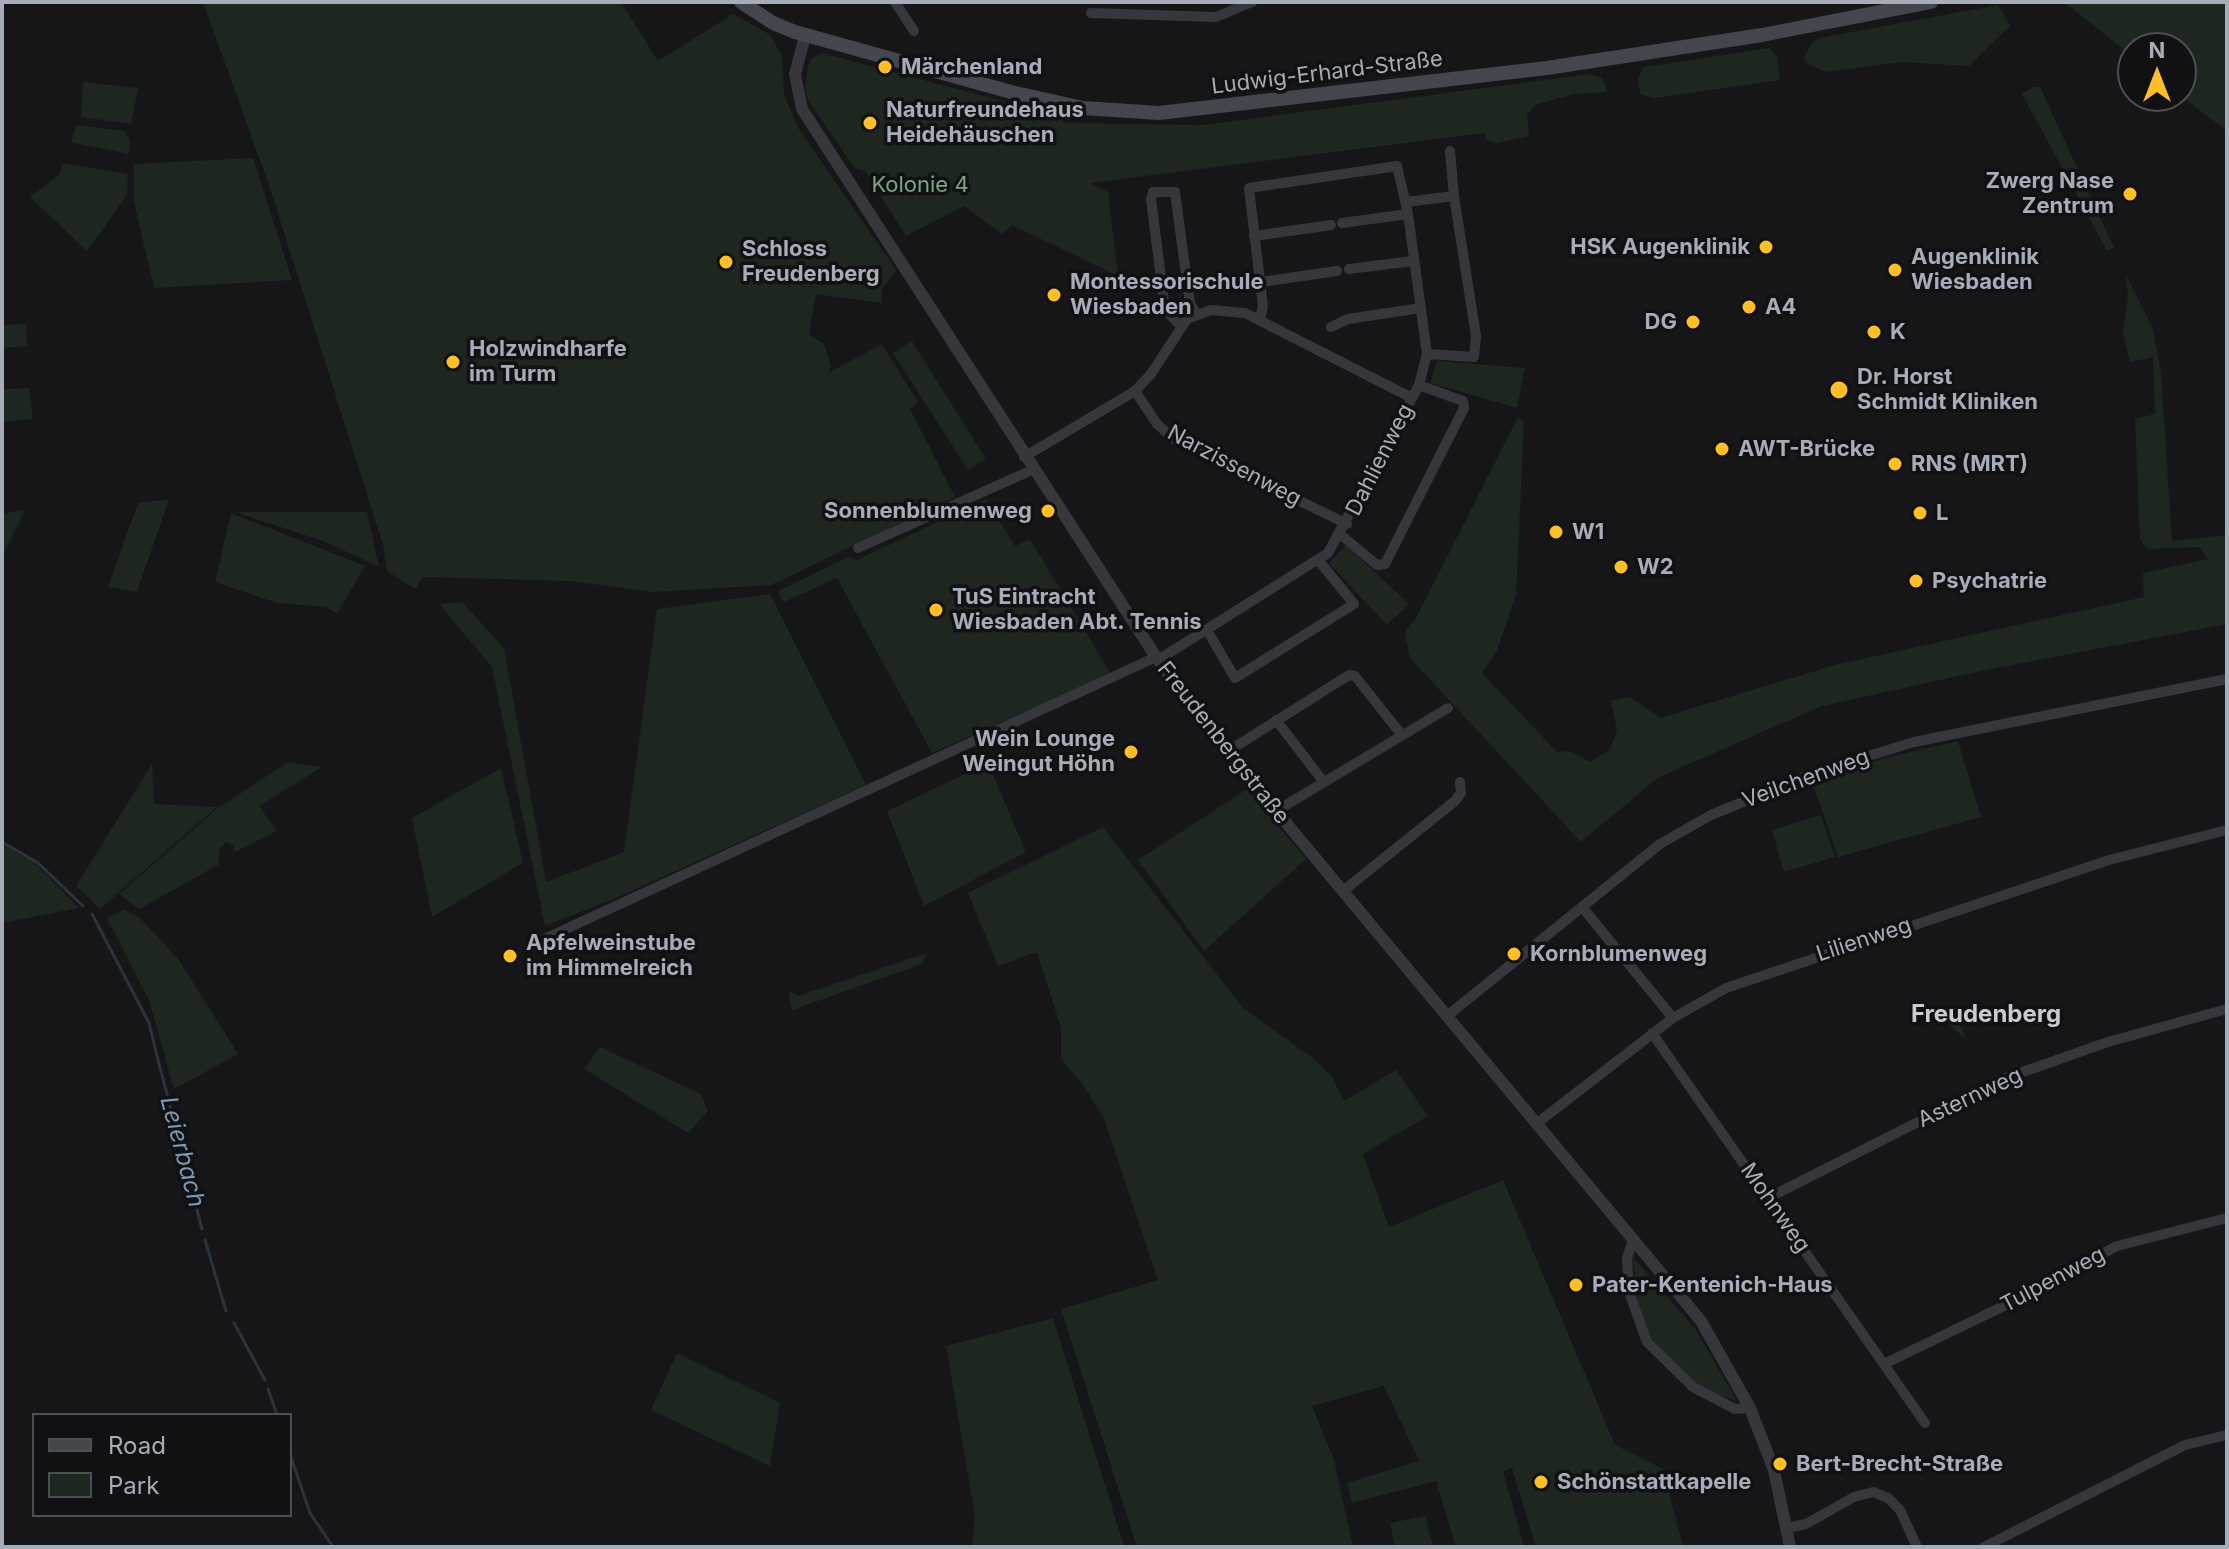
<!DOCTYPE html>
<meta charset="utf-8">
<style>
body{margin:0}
#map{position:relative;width:2229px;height:1549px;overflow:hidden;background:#161618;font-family:Inter,sans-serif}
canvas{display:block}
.frame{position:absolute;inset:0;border:4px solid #a7acb9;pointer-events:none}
.legend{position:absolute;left:32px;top:1413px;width:260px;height:104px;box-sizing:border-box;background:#111113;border:2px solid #4d4f55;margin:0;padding:10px 14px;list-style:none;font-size:24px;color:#a7acb9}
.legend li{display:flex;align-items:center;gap:16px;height:40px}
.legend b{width:40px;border:2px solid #4d4f55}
.north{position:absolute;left:2117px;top:32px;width:80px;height:80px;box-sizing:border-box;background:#111113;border:2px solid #4d4f55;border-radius:50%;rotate:0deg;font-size:22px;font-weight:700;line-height:32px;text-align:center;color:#a7acb9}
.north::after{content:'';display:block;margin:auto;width:28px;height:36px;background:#febe27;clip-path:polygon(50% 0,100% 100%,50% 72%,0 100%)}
</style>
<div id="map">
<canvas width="2229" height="1549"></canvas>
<div class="frame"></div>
<ul class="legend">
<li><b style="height:10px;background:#44464d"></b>Road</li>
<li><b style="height:22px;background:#1d261f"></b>Park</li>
</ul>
<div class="north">N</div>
</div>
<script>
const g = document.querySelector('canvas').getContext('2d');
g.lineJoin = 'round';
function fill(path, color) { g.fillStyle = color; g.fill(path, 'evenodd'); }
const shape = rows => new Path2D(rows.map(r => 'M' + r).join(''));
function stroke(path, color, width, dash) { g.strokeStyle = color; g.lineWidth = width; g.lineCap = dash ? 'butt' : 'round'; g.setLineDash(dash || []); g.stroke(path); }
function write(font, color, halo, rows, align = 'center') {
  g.font = font + ' Inter,sans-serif'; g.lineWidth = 7; g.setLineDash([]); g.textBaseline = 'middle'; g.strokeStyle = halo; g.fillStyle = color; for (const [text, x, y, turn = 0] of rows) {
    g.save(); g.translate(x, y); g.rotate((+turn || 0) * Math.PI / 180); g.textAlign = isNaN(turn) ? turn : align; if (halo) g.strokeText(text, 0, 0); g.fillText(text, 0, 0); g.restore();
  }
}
fill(shape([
 [203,2,621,2,658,61,733,14,769,34,782,55,784,95,799,129,896,270,882,289,881,303,816,294,809,334,824,344,831,366,828,373,882,344,918,402,910,409,955,497,771,585,653,592,570,581,423,577,415,589,387,571,383,545,269,185],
 [2064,2,2227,2,2227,131,2181,96,2181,48,2133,48,2133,57],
 [1998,5,2010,26,1969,66,1902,62,1825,72,1807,63,1804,57,1811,44,1819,38],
 [1770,48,1777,56,1780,80,1654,98,1640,94,1638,80,1643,67],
 [822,53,1062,117,1064,123,1203,125,1590,74,1603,78,1607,92,1574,94,1535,105,1527,115,1529,136,1497,143,1488,141,1484,133,1090,183,1108,192,1118,276,1012,225,1002,234,964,206,906,236,866,172,854,167,809,102,805,89,808,66,811,59],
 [83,82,138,88,131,124,81,117],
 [2033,87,2040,87,2114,248,2107,251,2022,94],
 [76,125,125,131,130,140,129,154,71,142],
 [253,158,292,280,154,288,134,202,134,164],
 [63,163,128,174,127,195,87,251,30,197,59,175],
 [2126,275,2153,329,2161,372,2172,541,2227,535,2227,624,1981,671,1822,706,1659,777,1581,842,1410,658,1405,633,1417,616,1518,417,1524,422,1516,594,1496,653,1482,673,1557,752,1570,751,1590,762,1610,749,1617,730,1611,701,1630,697,1660,718,1835,665,2144,597,2143,573,2208,559,2199,547,2147,549,2140,539,2135,419,2155,414,2153,357,2130,362,2123,332,2128,296],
 [26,324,27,346,2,348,2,325],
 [912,341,986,459,968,470,893,353],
 [1437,361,1525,368,1517,408,1430,383],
 [29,388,33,419,2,422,2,389],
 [169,499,137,592,108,587,138,503],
 [986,499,1015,546,1030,539,1111,674,932,753,837,578,784,602,778,594,780,590,849,557,857,560],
 [25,510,2,556,2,518,5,513],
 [235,512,367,512,379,567,326,542],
 [231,513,365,566,337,614,326,607,277,603,215,582],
 [1346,545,1409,604,1387,625,1329,563],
 [770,594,866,785,618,897,545,926,492,667,439,604,462,602,504,648,546,882,624,852,657,609],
 [1958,741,1981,817,1838,857,1812,782,1885,758],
 [288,762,322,767,259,806,277,831,233,853,234,846,226,842,220,848,218,865,139,909,119,894,218,808],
 [988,763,1026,852,924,906,887,811],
 [152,764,154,804,217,807,100,909,76,886],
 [501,768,523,863,432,917,412,818],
 [1247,789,1306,859,1204,951,1138,860],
 [1821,815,1835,857,1784,872,1772,830],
 [1103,827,1243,1008,1314,1059,1332,1077,1344,1101,1396,1070,1428,1116,1363,1154,1389,1227,1503,1180,1615,1445,1663,1469,1683,1547,1536,1547,1512,1468,1503,1471,1524,1547,1456,1547,1436,1481,1352,1503,1347,1483,1419,1461,1384,1386,1312,1406,1334,1460,1353,1547,1137,1547,1061,1309,1158,1280,1104,1119,1084,1086,1061,1059,1061,1028,1037,952,998,966,968,893],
 [2,844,36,864,79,908,2,923],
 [124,909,140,918,179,960,238,1054,174,1089,150,1003,107,918],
 [927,953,922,964,792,1010,788,990,798,996],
 [1952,1005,1966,1039,1937,1015],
 [600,1047,701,1094,708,1111,688,1133,584,1069],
 [1632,1256,1696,1330,1737,1401,1708,1391,1684,1377,1649,1336,1639,1312],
 [1053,1318,1124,1546,972,1547,975,1516,946,1346],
 [677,1353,780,1403,770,1466,651,1410],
 [1425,1516,1433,1547,1395,1547,1390,1523]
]), '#1d261f');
stroke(shape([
 [2,842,38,863,83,906],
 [92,914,149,1023,161,1072],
 [162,1075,202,1229],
 [205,1240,226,1311],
 [234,1323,265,1380],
 [268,1389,277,1415],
 [290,1454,310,1513,333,1547]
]), '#2b343d', 3);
stroke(shape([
 [895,2,914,31],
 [1091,13,1216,17,1252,2],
 [1450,151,1454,196],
 [1406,202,1454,196,1476,336,1474,357,1427,354],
 [1342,223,1408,214],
 [1254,236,1331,225],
 [1349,269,1413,261],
 [1261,282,1337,271],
 [1181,326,1166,311,1164,302,1151,199,1153,192,1175,192,1190,304,1197,314],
 [1331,327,1348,319,1421,308],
 [1135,391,1157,424,1174,439,1347,524],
 [1024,457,1135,391,1151,374,1187,319,1211,310,1245,313,1412,398],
 [1341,535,1377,565,1385,564,1464,408,1463,401,1419,385],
 [858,548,1032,470],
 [1207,630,1235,678,1354,604,1319,561],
 [1158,660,1328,553,1419,385,1427,354,1408,214,1397,166,1249,188,1263,307,1259,320],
 [1276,720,1323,781],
 [1227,752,1349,675,1355,676,1401,734],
 [1276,811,1448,708],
 [1343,891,1455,801,1461,793,1460,782],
 [1582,907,1673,1018],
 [542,940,1156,657],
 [1447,1016,1660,844,1711,815,1816,772,1914,742,2227,679],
 [1652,1033,1925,1423],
 [1536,1124,1673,1018,1726,988,2109,860,2227,830],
 [1768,1198,2003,1079,2108,1042,2227,1009],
 [1633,1241,1627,1258,1629,1292,1647,1342,1693,1387,1735,1409,1750,1408],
 [1886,1363,2008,1304,2117,1246,2227,1218],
 [1787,1528,1806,1524,1854,1497,1873,1492,1888,1498,1900,1510,1917,1547],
 [1984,1547,2185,1445,2227,1435]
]), '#36373d', 10);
stroke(shape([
 [805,36,795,74,802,109,1156,657,1227,752,1701,1321,1750,1408,1774,1470,1790,1547]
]), '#36373d', 12);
stroke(shape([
 [741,2,773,23,795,32,1011,92,1083,108,1159,113,1547,68,1762,35,1931,2]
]), '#44464d', 14);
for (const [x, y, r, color] of [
 [885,67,8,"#febe27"],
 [870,123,8,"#febe27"],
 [2130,194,8,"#febe27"],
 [1766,247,8,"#febe27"],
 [726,262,8,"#febe27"],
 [1895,270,8,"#febe27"],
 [1054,295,8,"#febe27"],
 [1749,307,8,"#febe27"],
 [1693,322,8,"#febe27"],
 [1874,332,8,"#febe27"],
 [453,362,8,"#febe27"],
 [1839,390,10,"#febe27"],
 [1722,449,8,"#febe27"],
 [1895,464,8,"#febe27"],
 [1048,511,8,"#febe27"],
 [1920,513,8,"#febe27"],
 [1556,532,8,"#febe27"],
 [1621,567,8,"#febe27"],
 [1916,581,8,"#febe27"],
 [936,610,8,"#febe27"],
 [1131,752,8,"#febe27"],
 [1514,954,8,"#febe27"],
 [510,956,8,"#febe27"],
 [1576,1285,8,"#febe27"],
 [1780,1464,8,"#febe27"],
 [1541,1482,8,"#febe27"]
]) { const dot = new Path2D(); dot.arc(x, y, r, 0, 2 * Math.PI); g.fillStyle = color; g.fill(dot); stroke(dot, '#111113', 3); }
write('bold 22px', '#a7acb9', '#111113', [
 ["Märchenland",901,67],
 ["Naturfreundehaus",886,110],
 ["Heidehäuschen",886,135],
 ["Zwerg Nase",2114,181,"right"],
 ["Zentrum",2114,206,"right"],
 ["HSK Augenklinik",1750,247,"right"],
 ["Schloss",742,249],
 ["Freudenberg",742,274],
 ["Augenklinik",1911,257],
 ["Wiesbaden",1911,282],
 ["Montessorischule",1070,282],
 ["Wiesbaden",1070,307],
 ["A4",1765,307],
 ["DG",1677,322,"right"],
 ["K",1890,332],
 ["Holzwindharfe",469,349],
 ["im Turm",469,374],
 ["Dr. Horst",1857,377],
 ["Schmidt Kliniken",1857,402],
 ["AWT-Brücke",1738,449],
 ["RNS (MRT)",1911,464],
 ["Sonnenblumenweg",1032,511,"right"],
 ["L",1936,513],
 ["W1",1572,532],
 ["W2",1637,567],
 ["Psychatrie",1932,581],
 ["TuS Eintracht",952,597],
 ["Wiesbaden Abt. Tennis",952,622],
 ["Wein Lounge",1115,739,"right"],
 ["Weingut Höhn",1115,764,"right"],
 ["Apfelweinstube",526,943],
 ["im Himmelreich",526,968],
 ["Kornblumenweg",1530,954],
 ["Pater-Kentenich-Haus",1592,1285],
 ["Bert-Brecht-Straße",1796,1464],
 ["Schönstattkapelle",1557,1482]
], 'left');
write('22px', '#a7acb9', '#111113', [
 ["Ludwig-Erhard-Straße",1327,73,-7],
 ["Dahlienweg",1380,460,-63],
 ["Narzissenweg",1234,466,28],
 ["Freudenbergstraße",1223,743,52],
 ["Veilchenweg",1806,779,-20],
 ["Lilienweg",1864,940,-18],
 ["Asternweg",1970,1098,-25],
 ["Mohnweg",1775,1208,55],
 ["Tulpenweg",2053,1280,-28]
]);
write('22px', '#7ca580', '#111113', [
 ["Kolonie 4",920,185]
]);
write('bold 24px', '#c8cbd4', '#111113', [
 ["Freudenberg",1986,1015]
]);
write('italic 24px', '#7b99b6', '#111113', [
 ["Leierbach",182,1152,75]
]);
</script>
